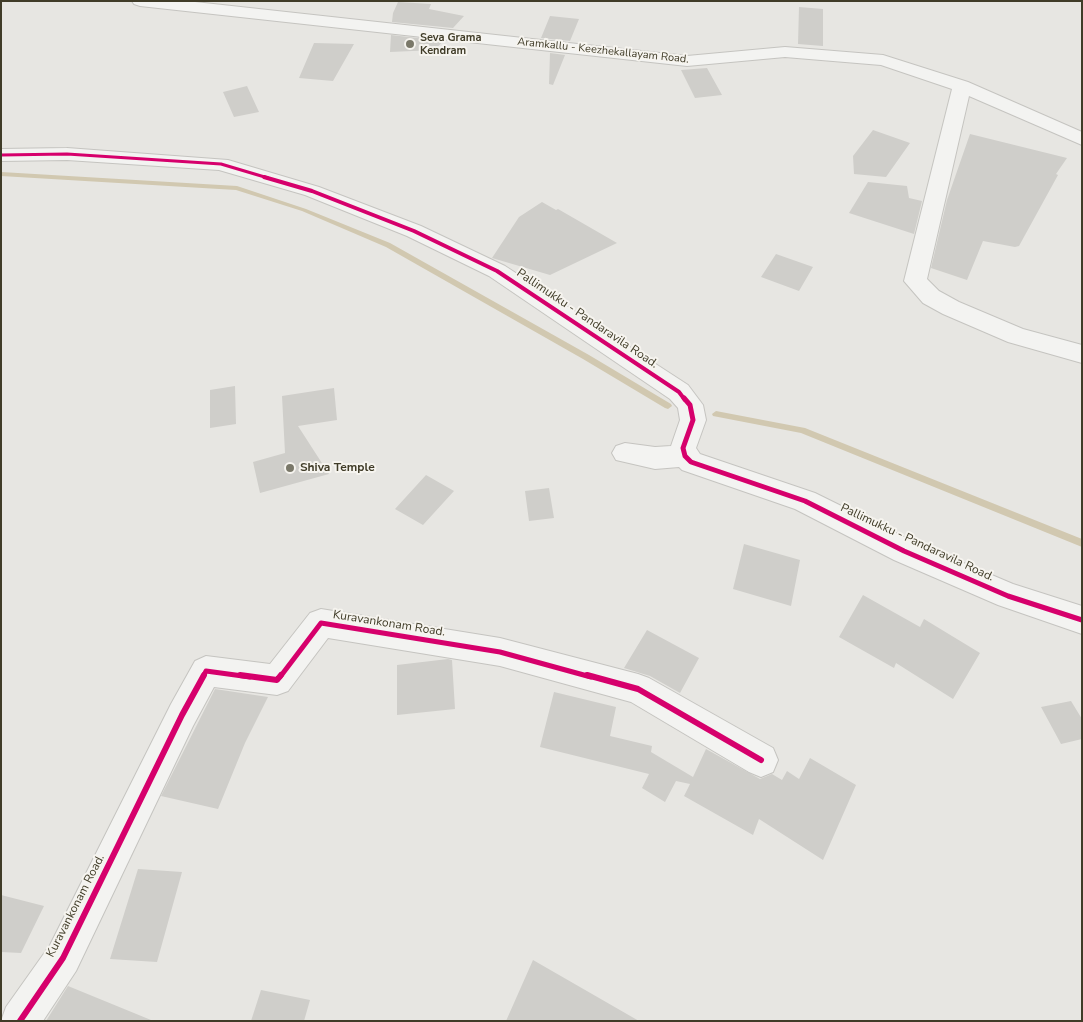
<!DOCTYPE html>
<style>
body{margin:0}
#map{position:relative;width:1083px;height:1022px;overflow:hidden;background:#e7e6e2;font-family:"Nunito Sans",sans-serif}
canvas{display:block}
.frame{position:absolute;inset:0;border:2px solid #403c28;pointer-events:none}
</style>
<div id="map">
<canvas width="1083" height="1022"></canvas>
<div class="frame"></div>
</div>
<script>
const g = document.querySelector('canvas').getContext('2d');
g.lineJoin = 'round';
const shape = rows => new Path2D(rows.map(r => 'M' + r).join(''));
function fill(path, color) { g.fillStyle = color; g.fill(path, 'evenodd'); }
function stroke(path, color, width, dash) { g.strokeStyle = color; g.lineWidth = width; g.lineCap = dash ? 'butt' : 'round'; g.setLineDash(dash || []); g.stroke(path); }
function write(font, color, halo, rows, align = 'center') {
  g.font = font + ' "Nunito Sans",sans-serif'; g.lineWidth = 4; g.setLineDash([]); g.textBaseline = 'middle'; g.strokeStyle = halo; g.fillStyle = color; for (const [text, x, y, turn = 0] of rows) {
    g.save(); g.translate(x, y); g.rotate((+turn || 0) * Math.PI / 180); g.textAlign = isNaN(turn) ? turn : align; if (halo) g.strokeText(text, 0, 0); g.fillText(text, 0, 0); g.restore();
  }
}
fill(shape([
 [1,172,237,186,306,209,390,243,589,355,671,404,672,406,668,409,665,408,583,359,386,247,302,211,236,190,1,176,1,172],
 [716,411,805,428,1082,539,1082,547,801,433,713,416,712,414,716,411]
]), '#d1c8b0');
fill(shape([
 [398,2,431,4,429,9,464,16,453,28,392,22,393,13],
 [799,7,823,9,823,46,798,44],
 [550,16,579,19,570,41,541,38],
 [391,35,443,41,435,50,390,52],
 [314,43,354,44,333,81,299,78],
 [550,53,565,55,553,85,549,84],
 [707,68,722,95,695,98,681,70],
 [247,86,259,112,234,117,223,92],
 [873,130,910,143,886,177,854,174,853,156],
 [970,134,1067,158,1056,174,1058,175,1019,246,1015,247,983,241,967,280,931,268,947,200],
 [868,182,907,186,909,198,922,201,914,234,849,213],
 [542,202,556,210,558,209,617,243,550,275,492,258,519,217],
 [776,254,813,267,799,291,761,277],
 [235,386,236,424,210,428,210,390],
 [334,388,337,420,298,426,329,474,260,493,253,462,285,453,282,396],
 [426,475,454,491,423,525,395,509],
 [549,488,554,518,529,521,525,491],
 [744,544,800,560,791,606,733,589],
 [863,595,920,627,924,619,980,653,953,699,896,663,894,668,839,637],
 [647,630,699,658,680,693,650,676,624,668],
 [448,659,452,660,455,709,397,715,397,665],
 [215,689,268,697,245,743,218,809,161,796],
 [554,692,616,707,610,736,652,746,651,752,693,777,706,749,760,779,772,774,782,780,787,771,799,779,810,758,856,785,823,860,759,819,753,835,684,796,690,784,676,781,665,802,642,788,649,774,540,747],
 [1071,701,1082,719,1082,739,1061,744,1041,707],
 [138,869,182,872,157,962,110,959],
 [1,895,44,906,21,953,1,952],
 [533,960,639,1021,506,1021],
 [68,986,151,1020,151,1021,46,1021],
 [261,990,310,1000,304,1021,251,1021]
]), '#cfceca');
const street = shape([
 [132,1,186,1,687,56,785,47,883,55,968,82,1082,132,1082,145,969,96,927,279,939,291,959,302,1023,329,1082,345,1082,363,1008,342,943,314,923,303,904,281,952,89,881,65,785,57,687,66,140,6,134,4,132,1],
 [67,148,228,160,319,187,421,226,505,266,688,385,703,405,706,420,696,448,700,454,815,493,914,542,1013,584,1082,606,1082,634,998,605,894,560,795,509,682,470,679,467,655,469,616,460,612,453,616,446,625,443,655,447,671,446,680,420,678,408,670,399,489,276,407,236,305,195,219,170,67,160,1,161,1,149,67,148],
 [321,609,500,638,638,674,649,678,773,748,778,760,773,772,761,777,749,772,631,702,500,666,328,638,288,691,277,695,214,687,193,726,76,971,43,1021,1,1021,6,1007,50,945,171,704,195,661,206,656,270,664,310,613,321,609]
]);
stroke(street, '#c5c4c0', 2);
fill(street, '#f3f3f1');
stroke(shape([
 [1,155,67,154,221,164,268,178]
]), '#d6006c', 3);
stroke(shape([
 [264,177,312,191,414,231,497,271,679,392,685,400]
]), '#d6006c', 4);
stroke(shape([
 [684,398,690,405,693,420,683,448,685,456,691,462,805,501,904,551,1008,596,1082,620],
 [203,677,206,671,250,677],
 [280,677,321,623,500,652,591,677]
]), '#d6006c', 5);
stroke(shape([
 [240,675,277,680,281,675],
 [587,675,638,689,761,760],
 [20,1021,63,958,182,715,204,675]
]), '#d6006c', 6);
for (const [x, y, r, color] of [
 [410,44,5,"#7a7869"],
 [290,468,5,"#7a7869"]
]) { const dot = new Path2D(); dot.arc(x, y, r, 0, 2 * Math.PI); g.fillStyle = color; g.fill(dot); stroke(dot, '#f6f4ef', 2); }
write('bold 11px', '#403c28', '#f6f4ef', [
 ["Seva Grama",420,38],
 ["Kendram",420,51]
], 'left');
write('11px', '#403c28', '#f6f4ef', [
 ["Aramkallu - Keezhekallayam Road.",603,51,6]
]);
write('12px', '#403c28', '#f6f4ef', [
 ["Pallimukku - Pandaravila Road.",587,319,34],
 ["Pallimukku - Pandaravila Road.",917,543,25],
 ["Kuravankonam Road.",389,624,9],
 ["Kuravankonam Road.",76,906,-63]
]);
write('bold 12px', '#403c28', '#f6f4ef', [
 ["Shiva Temple",300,468]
], 'left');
</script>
